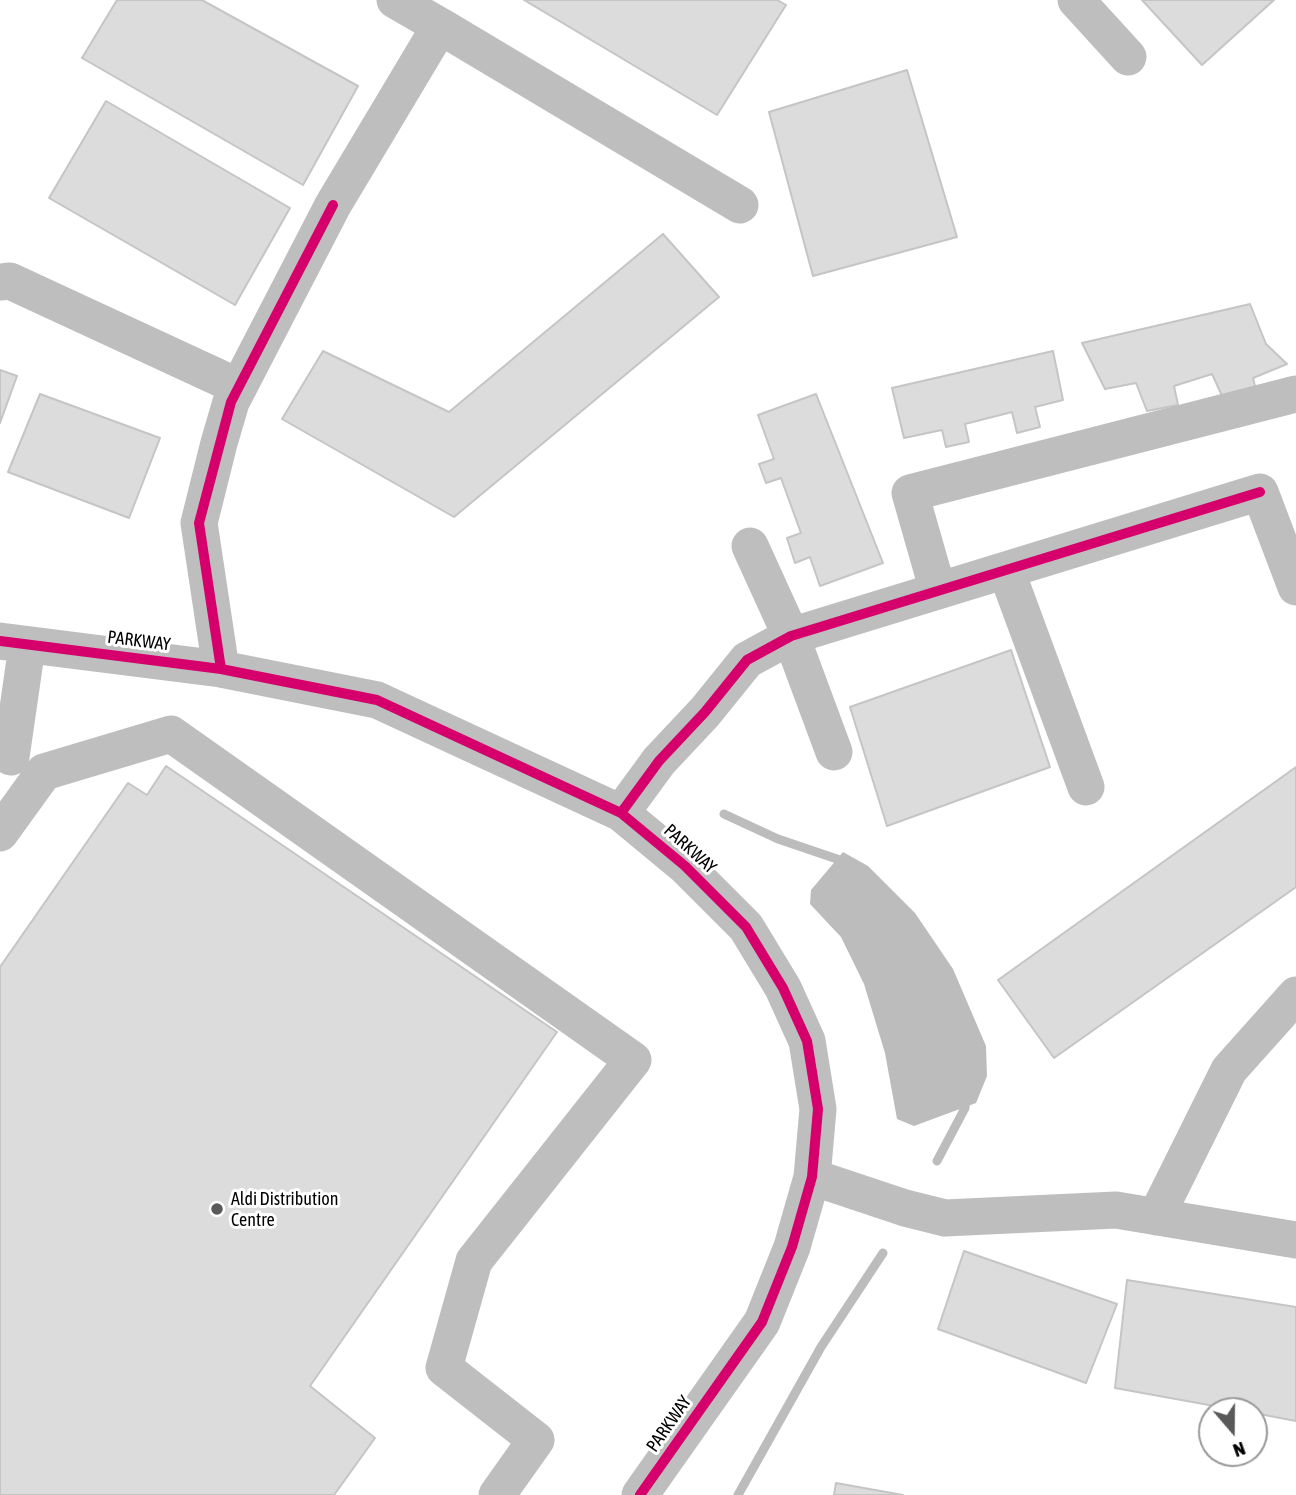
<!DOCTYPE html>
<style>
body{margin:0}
#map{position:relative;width:1296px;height:1495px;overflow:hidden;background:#fff;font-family:"Asap Condensed",sans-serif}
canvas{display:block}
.north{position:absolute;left:1198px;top:1397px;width:70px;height:70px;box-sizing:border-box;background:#fff;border:2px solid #999;border-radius:50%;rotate:160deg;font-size:19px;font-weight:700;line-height:28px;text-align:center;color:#000}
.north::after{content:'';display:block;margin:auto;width:24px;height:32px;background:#595959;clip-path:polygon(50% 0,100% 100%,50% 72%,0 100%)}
</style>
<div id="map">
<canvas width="1296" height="1495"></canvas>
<div class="north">N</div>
</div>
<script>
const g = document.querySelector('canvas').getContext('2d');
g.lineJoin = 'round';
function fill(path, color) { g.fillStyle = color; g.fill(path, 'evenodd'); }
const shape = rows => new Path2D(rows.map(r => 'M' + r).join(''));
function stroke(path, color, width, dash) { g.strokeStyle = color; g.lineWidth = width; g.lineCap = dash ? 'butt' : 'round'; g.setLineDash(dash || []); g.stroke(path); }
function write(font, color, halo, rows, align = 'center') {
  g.font = font + ' "Asap Condensed",sans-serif'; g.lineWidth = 6; g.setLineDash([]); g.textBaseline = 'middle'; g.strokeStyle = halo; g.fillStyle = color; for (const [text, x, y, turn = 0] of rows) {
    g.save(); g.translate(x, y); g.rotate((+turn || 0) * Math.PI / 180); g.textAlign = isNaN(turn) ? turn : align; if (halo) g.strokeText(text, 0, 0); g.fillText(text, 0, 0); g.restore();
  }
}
fill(shape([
 [843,852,868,866,915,913,953,969,986,1046,987,1076,976,1103,914,1126,897,1119,885,1053,864,984,841,937,810,904,811,890]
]), '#bcbcbc');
stroke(shape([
 [724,814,778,839,837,859,844,864],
 [937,1161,965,1108,966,1096],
 [738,1495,821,1347,883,1253]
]), '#bcbcbc', 9);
const building = shape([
 [117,0,202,0,358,86,303,185,82,58,117,0],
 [524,0,777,0,786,5,717,115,524,0],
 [1142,0,1274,0,1202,65,1142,0],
 [907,70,957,237,813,276,769,112,907,70],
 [106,101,290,208,235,305,49,198,106,101],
 [663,234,719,297,454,517,282,419,323,351,449,412,663,234],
 [1250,304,1266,344,1287,364,1253,378,1259,403,1228,409,1212,374,1174,386,1178,405,1147,411,1136,383,1105,389,1082,343,1250,304],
 [1053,351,1063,400,1035,407,1040,427,1017,433,1012,412,965,424,969,442,946,447,942,430,904,438,892,388,1053,351],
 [0,370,17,376,0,423,0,370],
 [40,394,160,438,129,518,8,472,40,394],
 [816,394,883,563,820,586,810,557,795,563,787,538,801,533,781,478,766,483,759,464,774,459,758,415,816,394],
 [1011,650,1050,767,887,826,850,707,1011,650],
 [166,766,557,1032,310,1386,375,1438,334,1495,0,1495,0,967,128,783,147,795,166,766],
 [1296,767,1296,887,1054,1058,998,980,1296,767],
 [964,1251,1117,1304,1086,1383,938,1329,964,1251],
 [1127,1280,1296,1307,1296,1421,1254,1413,1254,1411,1242,1411,1115,1388,1127,1280],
 [836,1483,903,1495,834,1495,836,1483]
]);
fill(building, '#dcdcdc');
stroke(building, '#c5c5c5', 2);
stroke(shape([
 [1076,0,1128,57],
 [440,26,740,205],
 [0,282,10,281,239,387],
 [750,546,791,636,834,752],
 [1006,570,1086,787],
 [938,591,910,493,1296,394],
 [0,641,221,669,377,700,621,813,685,866,746,927,783,988,807,1041,818,1109,812,1177,792,1247,762,1322,640,1495],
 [221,669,199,523,219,443,231,402,333,205,440,26,395,0],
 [11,757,27,646],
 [621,813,659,761,705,712,747,660,791,636,1260,492,1296,587],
 [0,833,44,772,171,734,633,1060,474,1261,444,1368,536,1440,497,1495],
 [812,1177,905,1208,945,1218,1116,1210,1296,1240],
 [1156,1217,1229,1070,1296,995]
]), '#bebebe', 37);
stroke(shape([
 [0,641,221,669,377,700,621,813,685,866,746,927,783,988,807,1041,818,1109,812,1177,792,1247,762,1322,640,1495],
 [221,669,199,523,231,402,333,205],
 [621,813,659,761,705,712,747,660,791,636,1260,492]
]), '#d6006c', 10);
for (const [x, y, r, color] of [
 [217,1209,7,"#595959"]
]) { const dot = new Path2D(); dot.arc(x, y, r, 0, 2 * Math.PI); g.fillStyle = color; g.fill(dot); stroke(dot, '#fff', 2.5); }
write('18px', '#000', '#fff', [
 ["PARKWAY",139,641,7],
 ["PARKWAY",690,849,42],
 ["PARKWAY",669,1424,-55]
]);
write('18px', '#000', '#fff', [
 ["Aldi Distribution",231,1199],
 ["Centre",231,1220]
], 'left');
</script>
